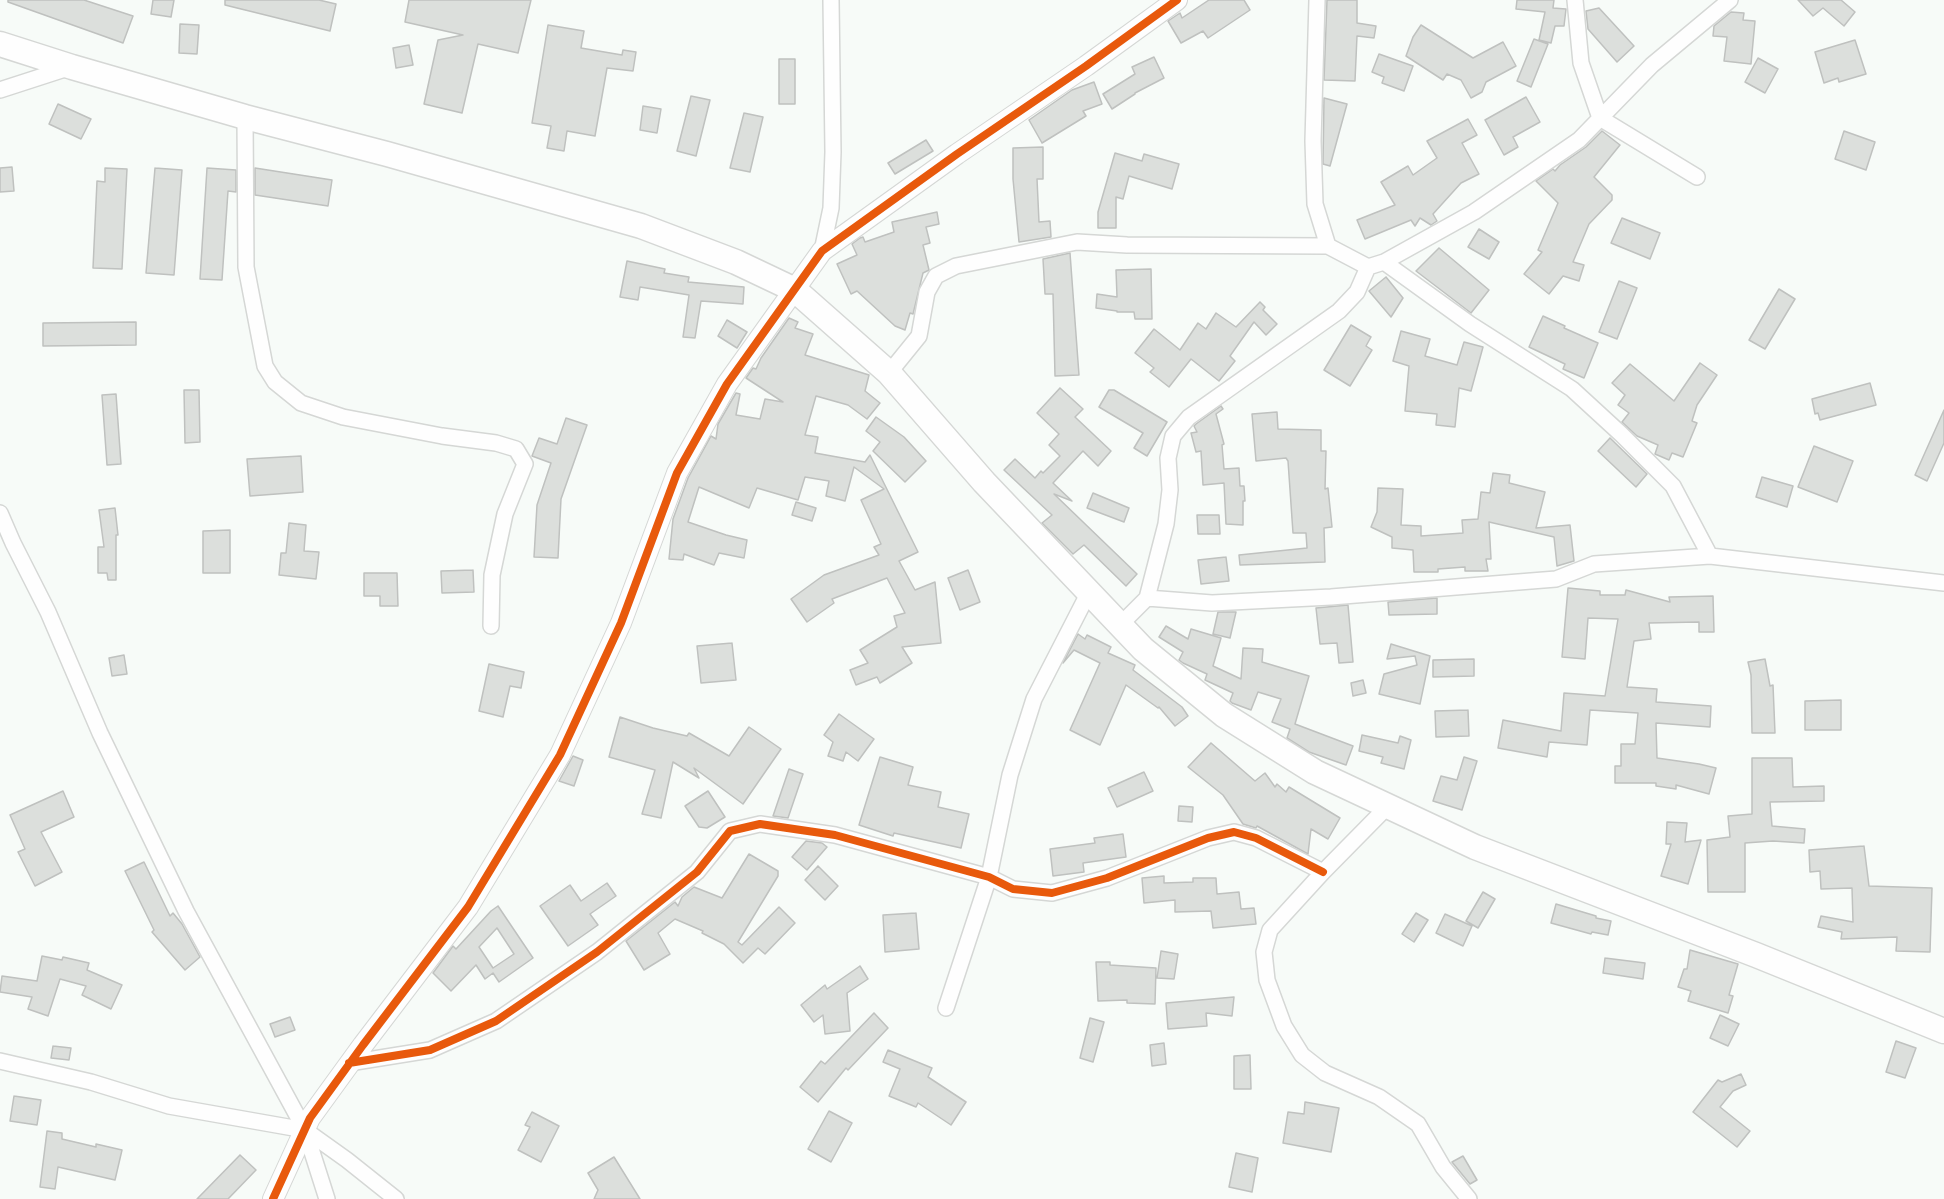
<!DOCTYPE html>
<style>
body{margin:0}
canvas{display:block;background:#f7fbf8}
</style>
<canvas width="1944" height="1199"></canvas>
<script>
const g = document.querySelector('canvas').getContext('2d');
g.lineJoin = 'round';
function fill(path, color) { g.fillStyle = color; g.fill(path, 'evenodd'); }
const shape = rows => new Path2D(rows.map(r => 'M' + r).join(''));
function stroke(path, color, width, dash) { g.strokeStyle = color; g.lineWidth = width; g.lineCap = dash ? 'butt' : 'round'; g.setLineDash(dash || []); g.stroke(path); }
const building = shape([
 [8,0,84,0,133,16,123,43,8,2,8,0],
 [153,0,174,0,171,17,151,14,153,0],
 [225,0,319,0,336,4,330,31,225,5,225,0],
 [409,0,531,0,518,53,478,44,462,113,424,104,438,40,463,35,405,22,409,0],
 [1209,0,1244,0,1250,10,1208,38,1203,31,1181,43,1168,21,1180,13,1182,18,1209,0],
 [1327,0,1357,0,1357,23,1376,26,1374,38,1357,36,1355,81,1324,80,1327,0],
 [1517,0,1554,0,1553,8,1566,9,1564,26,1555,26,1551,43,1539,40,1545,12,1516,9,1517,0],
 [1798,0,1841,0,1855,12,1844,26,1823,8,1813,16,1798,0],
 [1599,8,1634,46,1617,62,1588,29,1586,11,1599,8],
 [1731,12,1744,13,1743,20,1755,21,1751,64,1724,61,1727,37,1713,36,1714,26,1731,12],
 [180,24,199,25,197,54,179,53,180,24],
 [548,25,584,31,581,48,622,55,623,50,636,52,633,71,607,68,595,136,567,131,564,151,547,148,551,126,532,123,548,25],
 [1421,25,1473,58,1503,42,1516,66,1486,82,1482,92,1471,98,1461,80,1447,74,1443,80,1406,56,1413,37,1421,25],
 [1534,39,1548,44,1531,87,1517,81,1534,39],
 [1855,40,1866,74,1839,82,1838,78,1824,83,1815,52,1855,40],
 [409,45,413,65,396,68,393,48,409,45],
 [1379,54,1413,66,1404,91,1382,83,1384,77,1372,72,1379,54],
 [1154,57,1164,78,1135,93,1135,94,1112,109,1103,94,1135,74,1132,67,1154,57],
 [1758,58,1778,69,1765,93,1745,82,1758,58],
 [779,59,795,59,795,104,779,104,779,59],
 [1094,82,1102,104,1083,111,1086,116,1042,143,1029,120,1072,90,1094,82],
 [691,96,710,100,696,156,677,151,691,96],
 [1526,97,1540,122,1513,137,1518,147,1504,155,1485,120,1526,97],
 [1324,98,1347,104,1330,166,1323,164,1324,98],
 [58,104,91,119,81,139,49,124,58,104],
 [643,106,661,109,657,133,640,130,643,106],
 [744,113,763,117,750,172,730,168,744,113],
 [1468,119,1477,135,1462,143,1479,174,1461,183,1433,214,1437,221,1431,225,1420,218,1415,226,1411,220,1365,239,1357,220,1395,205,1381,182,1408,166,1413,175,1437,158,1427,141,1468,119],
 [1602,131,1620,145,1594,177,1612,195,1612,200,1589,224,1573,262,1584,265,1579,281,1563,276,1549,294,1524,274,1542,252,1538,250,1558,203,1536,181,1553,169,1555,171,1560,165,1586,147,1602,131],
 [1844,131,1875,142,1866,170,1835,159,1844,131],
 [926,140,933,151,895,174,888,163,926,140],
 [1043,147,1043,179,1037,179,1039,222,1050,221,1051,237,1019,242,1013,179,1013,148,1043,147],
 [1115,153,1142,161,1144,154,1179,164,1172,189,1129,176,1123,199,1116,197,1116,228,1098,228,1098,212,1115,153],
 [12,167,14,191,0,192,0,168,12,167],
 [105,168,127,169,122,269,93,268,97,181,105,182,105,168],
 [155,168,182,170,174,275,146,273,155,168],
 [207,168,236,170,236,192,228,191,222,280,200,279,207,168],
 [255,168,332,180,328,206,255,195,255,168],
 [937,212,939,224,926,227,930,243,923,245,929,270,923,273,913,314,910,313,905,330,895,326,857,291,851,294,837,264,857,255,852,244,860,238,863,237,865,242,894,232,892,222,937,212],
 [1622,218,1660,233,1650,259,1611,243,1622,218],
 [1479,229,1499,242,1489,259,1468,247,1479,229],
 [1439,248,1489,290,1471,313,1416,271,1439,248],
 [1070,253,1079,375,1055,376,1053,294,1045,294,1043,259,1070,253],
 [627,261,665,269,664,273,689,277,688,282,744,287,743,304,701,301,695,338,683,337,689,295,640,287,638,300,620,297,627,261],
 [1151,269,1152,319,1135,319,1134,312,1117,312,1117,311,1096,308,1097,294,1117,297,1116,270,1151,269],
 [1386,277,1403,298,1391,317,1369,291,1386,277],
 [1619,281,1637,288,1617,339,1599,332,1619,281],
 [1779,289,1795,299,1765,349,1749,340,1779,289],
 [1260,302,1265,307,1263,310,1277,324,1266,335,1254,322,1230,356,1235,361,1219,381,1191,359,1169,387,1150,372,1154,368,1135,353,1154,329,1180,350,1198,323,1206,329,1216,313,1236,327,1260,302],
 [1543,316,1565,326,1564,328,1598,343,1584,378,1563,369,1565,364,1529,347,1543,316],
 [789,318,798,322,795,328,813,334,805,355,869,375,865,391,880,403,867,419,848,405,816,396,805,435,818,437,815,453,865,462,870,455,918,552,899,561,915,590,935,582,941,643,902,647,912,663,880,683,877,677,856,685,850,670,868,663,860,650,897,627,894,616,905,613,887,578,832,599,834,603,807,622,791,599,824,575,879,555,874,547,881,544,861,500,884,489,854,467,845,501,826,496,829,481,805,477,798,500,757,488,749,508,699,487,688,522,726,535,747,540,744,558,719,553,714,565,684,554,683,560,669,559,673,519,688,478,711,436,716,439,718,424,736,393,740,394,736,415,760,419,765,399,783,402,746,378,753,368,756,369,761,358,789,318],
 [727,320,747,332,737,348,718,336,727,320],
 [136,322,136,345,43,346,43,323,136,322],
 [1351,325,1371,337,1366,346,1372,350,1350,386,1324,370,1351,325],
 [1401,331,1430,339,1425,356,1457,365,1464,342,1483,347,1471,391,1459,388,1455,427,1436,425,1437,414,1405,411,1409,366,1393,361,1401,331],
 [1700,363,1717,375,1697,405,1692,421,1697,423,1683,457,1672,453,1669,460,1655,454,1658,445,1637,436,1622,422,1629,413,1618,405,1625,395,1612,383,1630,364,1674,401,1700,363],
 [1870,383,1876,405,1820,420,1818,413,1815,414,1812,399,1870,383],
 [1060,388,1083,409,1075,417,1111,451,1098,466,1083,451,1053,483,1072,501,1054,494,1137,574,1126,586,1084,545,1073,554,1042,523,1052,515,1004,470,1015,459,1035,478,1041,471,1043,473,1060,456,1049,445,1059,434,1037,413,1060,388],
 [184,390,199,390,200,442,185,443,184,390],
 [1109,390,1114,390,1167,422,1147,456,1134,448,1143,433,1099,407,1109,390],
 [116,394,121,464,107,465,102,395,116,394],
 [1221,406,1223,409,1216,414,1224,444,1222,445,1224,469,1239,468,1240,486,1244,486,1245,501,1243,501,1243,525,1226,524,1224,483,1203,485,1201,451,1196,452,1191,433,1197,432,1194,426,1196,424,1221,406],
 [1944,410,1944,443,1927,481,1915,475,1944,410],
 [1277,412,1278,429,1321,430,1321,451,1326,451,1325,489,1328,488,1332,527,1324,528,1325,562,1240,565,1239,555,1307,548,1306,533,1293,533,1288,461,1286,458,1256,461,1252,414,1277,412],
 [876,417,904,437,926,461,905,482,873,451,880,442,866,431,876,417],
 [566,418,587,425,561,499,558,558,534,557,537,505,551,463,532,456,539,438,557,444,566,418],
 [1610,438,1647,474,1636,487,1598,451,1610,438],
 [1814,446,1853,461,1837,502,1798,487,1814,446],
 [301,456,303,492,250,496,247,459,301,456],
 [1493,473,1510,475,1509,483,1545,492,1536,528,1570,525,1574,561,1557,566,1554,537,1489,522,1491,559,1486,559,1488,571,1465,571,1465,567,1438,569,1438,572,1414,572,1413,550,1392,548,1392,537,1371,527,1377,512,1378,488,1403,489,1401,525,1421,526,1421,536,1463,533,1462,520,1478,519,1481,492,1490,493,1493,473],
 [1762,477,1793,486,1787,507,1756,497,1762,477],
 [1093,493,1129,508,1124,522,1087,508,1093,493],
 [796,502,816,508,812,521,792,515,796,502],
 [115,508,118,535,116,535,116,580,108,580,107,573,98,573,98,547,104,547,99,510,115,508],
 [1197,515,1219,515,1220,534,1198,534,1197,515],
 [289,523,306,525,304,551,319,552,316,579,279,575,281,553,286,553,289,523],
 [230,530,230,573,203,573,203,531,230,530],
 [1226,557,1229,581,1201,584,1198,560,1226,557],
 [473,570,474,592,442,593,441,571,473,570],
 [968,570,980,602,960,610,948,578,968,570],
 [364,573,397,573,398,606,380,606,380,596,364,596,364,573],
 [1568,588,1600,591,1600,595,1625,595,1626,590,1670,602,1669,597,1713,596,1714,632,1699,632,1699,622,1649,623,1651,639,1634,641,1627,687,1657,689,1656,702,1711,706,1710,727,1656,723,1657,758,1699,764,1716,768,1709,794,1676,785,1676,789,1656,786,1656,783,1615,783,1615,766,1621,766,1621,744,1635,744,1638,713,1590,710,1587,745,1549,742,1547,757,1498,748,1503,720,1561,731,1564,693,1605,696,1618,619,1588,618,1585,659,1562,657,1568,588],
 [1437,598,1437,614,1389,615,1388,602,1437,598],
 [1348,605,1353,662,1339,663,1337,643,1320,644,1316,608,1348,605],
 [1218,612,1236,612,1230,638,1213,634,1218,612],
 [1166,626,1188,639,1191,629,1221,638,1213,666,1241,679,1243,648,1263,649,1262,662,1309,676,1295,724,1353,746,1346,765,1309,752,1287,738,1290,729,1272,722,1281,699,1258,692,1251,710,1232,703,1230,701,1233,693,1205,680,1207,674,1183,663,1179,660,1183,652,1159,637,1166,626],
 [1078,634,1085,639,1087,635,1111,647,1108,653,1135,665,1133,670,1182,707,1188,716,1175,726,1159,707,1158,708,1126,685,1100,745,1070,730,1100,663,1074,650,1063,663,1078,634],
 [732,643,736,680,701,683,697,646,732,643],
 [1391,644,1430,656,1420,704,1379,694,1384,674,1417,665,1415,656,1387,659,1391,644],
 [124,655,127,674,112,676,109,658,124,655],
 [1474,659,1474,676,1433,677,1433,660,1474,659],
 [1765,659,1770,686,1773,685,1775,733,1752,733,1751,675,1748,662,1765,659],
 [489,664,524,672,521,688,510,686,503,717,479,711,489,664],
 [1363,680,1366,693,1353,696,1351,683,1363,680],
 [1841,700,1841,730,1805,730,1805,701,1841,700],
 [1468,710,1469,736,1436,737,1435,711,1468,710],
 [839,714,874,739,858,761,846,752,843,761,828,756,833,742,824,735,839,714],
 [620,717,653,728,687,736,689,733,729,756,749,727,781,749,743,804,694,768,699,778,673,762,661,818,642,814,655,770,609,757,620,717],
 [1362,735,1398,743,1400,736,1411,740,1404,769,1381,763,1383,757,1359,751,1362,735],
 [1211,743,1255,781,1265,773,1275,787,1277,784,1286,792,1289,787,1340,818,1328,839,1311,829,1308,854,1257,826,1256,828,1243,824,1223,795,1188,767,1211,743],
 [573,756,583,760,574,786,559,781,573,756],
 [880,757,913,767,908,785,941,792,938,807,969,814,961,848,894,833,893,836,859,825,880,757],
 [1464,757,1477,761,1462,810,1433,801,1441,776,1457,780,1464,757],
 [1752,758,1792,758,1793,787,1824,786,1824,801,1770,802,1772,826,1805,829,1804,843,1773,841,1745,843,1745,892,1708,892,1707,840,1730,837,1728,816,1752,814,1752,758],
 [789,769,803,774,788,818,773,816,789,769],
 [1144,772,1153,791,1117,807,1108,788,1144,772],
 [63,791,74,817,41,832,62,872,35,886,18,852,25,849,10,815,63,791],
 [708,791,725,817,707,828,699,827,685,806,708,791],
 [1179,806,1193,807,1192,822,1178,821,1179,806],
 [1667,822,1687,823,1685,842,1701,840,1688,884,1661,876,1671,844,1666,844,1667,822],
 [1123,834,1126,857,1083,863,1084,872,1053,876,1050,849,1095,843,1094,838,1123,834],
 [806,841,822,843,827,847,807,870,792,857,806,841],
 [1864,846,1869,886,1932,888,1930,952,1896,951,1897,937,1841,939,1842,932,1818,927,1821,916,1853,922,1852,888,1821,889,1820,871,1810,872,1809,850,1864,846],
 [749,854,778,871,778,876,738,942,742,945,779,907,795,923,765,954,758,948,743,963,724,944,702,933,703,931,675,919,658,933,670,954,644,970,626,941,675,902,678,906,682,897,694,887,722,898,749,854],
 [144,862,170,916,173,913,182,924,200,957,185,970,152,932,154,930,125,871,144,862],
 [818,866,838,886,825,900,805,880,818,866],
 [1164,876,1164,883,1193,882,1193,878,1216,878,1217,894,1239,892,1241,909,1254,908,1256,924,1213,928,1211,911,1175,912,1175,900,1144,903,1142,878,1164,876],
 [607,883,616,896,590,914,598,925,568,946,540,906,570,885,581,901,607,883],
 [1483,892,1495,899,1478,928,1466,921,1483,892],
 [1556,904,1596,916,1596,918,1611,921,1608,935,1592,932,1591,934,1551,923,1556,904],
 [498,906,533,958,499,982,493,973,485,979,476,965,451,991,433,973,453,946,456,949,491,911,498,906],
 [497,928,514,954,493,968,479,947,497,928],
 [916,913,919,949,885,952,883,915,916,913],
 [1416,913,1428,920,1414,942,1402,934,1416,913],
 [1445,914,1472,926,1463,946,1436,933,1445,914],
 [1690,950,1738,964,1729,995,1733,996,1728,1013,1688,1001,1691,991,1678,987,1684,969,1687,969,1690,950],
 [1161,951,1178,954,1174,979,1157,978,1161,951],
 [42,956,62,960,63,957,89,963,87,970,122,985,111,1009,82,995,86,986,60,979,48,1016,28,1009,32,997,0,992,2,976,37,981,42,956],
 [1605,958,1645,963,1643,979,1603,973,1605,958],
 [1096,962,1110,962,1110,965,1156,968,1155,1004,1127,1003,1127,1000,1098,1001,1096,962],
 [860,966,868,979,847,993,850,1031,825,1034,823,1015,814,1022,801,1005,825,985,827,989,860,966],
 [1234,997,1232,1016,1206,1013,1207,1026,1168,1029,1166,1003,1234,997],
 [874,1013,888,1028,848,1070,846,1068,818,1102,800,1087,821,1061,825,1064,874,1013],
 [1720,1015,1739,1024,1728,1046,1710,1038,1720,1015],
 [290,1017,295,1030,275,1037,270,1024,290,1017],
 [1090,1018,1104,1022,1093,1062,1080,1058,1090,1018],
 [1896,1041,1916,1048,1905,1078,1886,1072,1896,1041],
 [1164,1043,1166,1064,1152,1066,1150,1045,1164,1043],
 [53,1046,71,1048,69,1060,51,1058,53,1046],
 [888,1050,932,1068,928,1077,966,1102,951,1125,918,1103,916,1107,889,1096,900,1069,883,1062,888,1050],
 [1250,1055,1251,1089,1234,1089,1234,1056,1250,1055],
 [1741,1074,1746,1085,1733,1091,1720,1107,1750,1131,1737,1147,1693,1112,1718,1080,1722,1082,1741,1074],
 [14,1096,41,1100,37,1125,10,1121,14,1096],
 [1305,1102,1339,1108,1331,1152,1283,1143,1288,1112,1304,1114,1305,1102],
 [829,1111,852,1123,831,1162,808,1149,829,1111],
 [532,1112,559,1126,541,1162,518,1150,530,1127,525,1125,532,1112],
 [47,1131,62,1133,62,1139,96,1147,96,1144,122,1150,115,1180,58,1167,55,1189,40,1187,47,1131],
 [1236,1153,1258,1158,1252,1192,1229,1187,1236,1153],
 [240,1155,256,1170,228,1199,197,1199,240,1155],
 [1463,1156,1477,1180,1470,1184,1452,1162,1463,1156],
 [614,1157,640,1199,594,1199,598,1190,588,1173,614,1157]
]);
fill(building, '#dcdfdc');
stroke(building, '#bfc1bf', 1.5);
const minor = shape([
 [1317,0,1313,141,1315,204,1328,246],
 [1575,0,1581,63,1600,118,1697,177],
 [0,90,71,67],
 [245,117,246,267,265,366,275,382,301,403,343,417,442,436,496,443,516,449,525,464,505,514,492,575,491,626],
 [822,251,831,208,833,152,831,0],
 [1384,262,1470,324,1572,389,1621,434,1673,486,1710,556],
 [889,373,919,336,927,292,936,276,956,266,1077,242,1127,245,1328,246,1368,267,1384,262,1474,212,1579,140,1652,65,1730,0],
 [0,513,13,543,48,612,100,733,186,911,305,1130,327,1199],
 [1147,598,1212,603,1331,597,1556,579,1594,564,1710,556,1944,583],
 [1120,625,1147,598,1166,524,1170,490,1168,458,1173,436,1189,417,1339,311,1357,292,1368,267],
 [1388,806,1323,872,1270,930,1264,952,1267,980,1284,1026,1302,1055,1325,1073,1379,1097,1418,1124,1443,1167,1469,1199],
 [946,1008,989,877,1010,775,1034,699,1089,592],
 [0,1061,91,1082,169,1106,305,1130,347,1160,396,1199],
 [349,1063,430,1050,496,1021,597,952,697,872,730,831,760,824,835,835,989,877,1013,889,1052,893,1107,878,1208,838,1234,832,1256,838,1323,872]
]);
const tertiary = shape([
 [273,1199,310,1118,363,1045,468,907,560,755,621,623,677,473,727,384,822,251,957,154,1086,66,1177,0]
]);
const primary = shape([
 [0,44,72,67,245,117,387,154,641,226,736,262,795,290,889,373,984,482,1143,649,1224,715,1315,772,1475,847,1756,955,1944,1031]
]);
stroke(minor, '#d5d7d5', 18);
stroke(tertiary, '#d5d7d5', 22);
stroke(primary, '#d5d7d5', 27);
stroke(minor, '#fefefe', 15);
stroke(tertiary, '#fefefe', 20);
stroke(primary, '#fefefe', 24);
stroke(shape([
 [349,1063,430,1050,496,1021,597,952,697,872,730,831,760,824,835,835,989,877,1013,889,1052,893,1107,878,1208,838,1234,832,1256,838,1323,872],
 [273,1199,310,1118,363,1045,468,907,560,755,621,623,677,473,727,384,822,251,957,154,1086,66,1177,0]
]), '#e8590c', 8);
</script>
